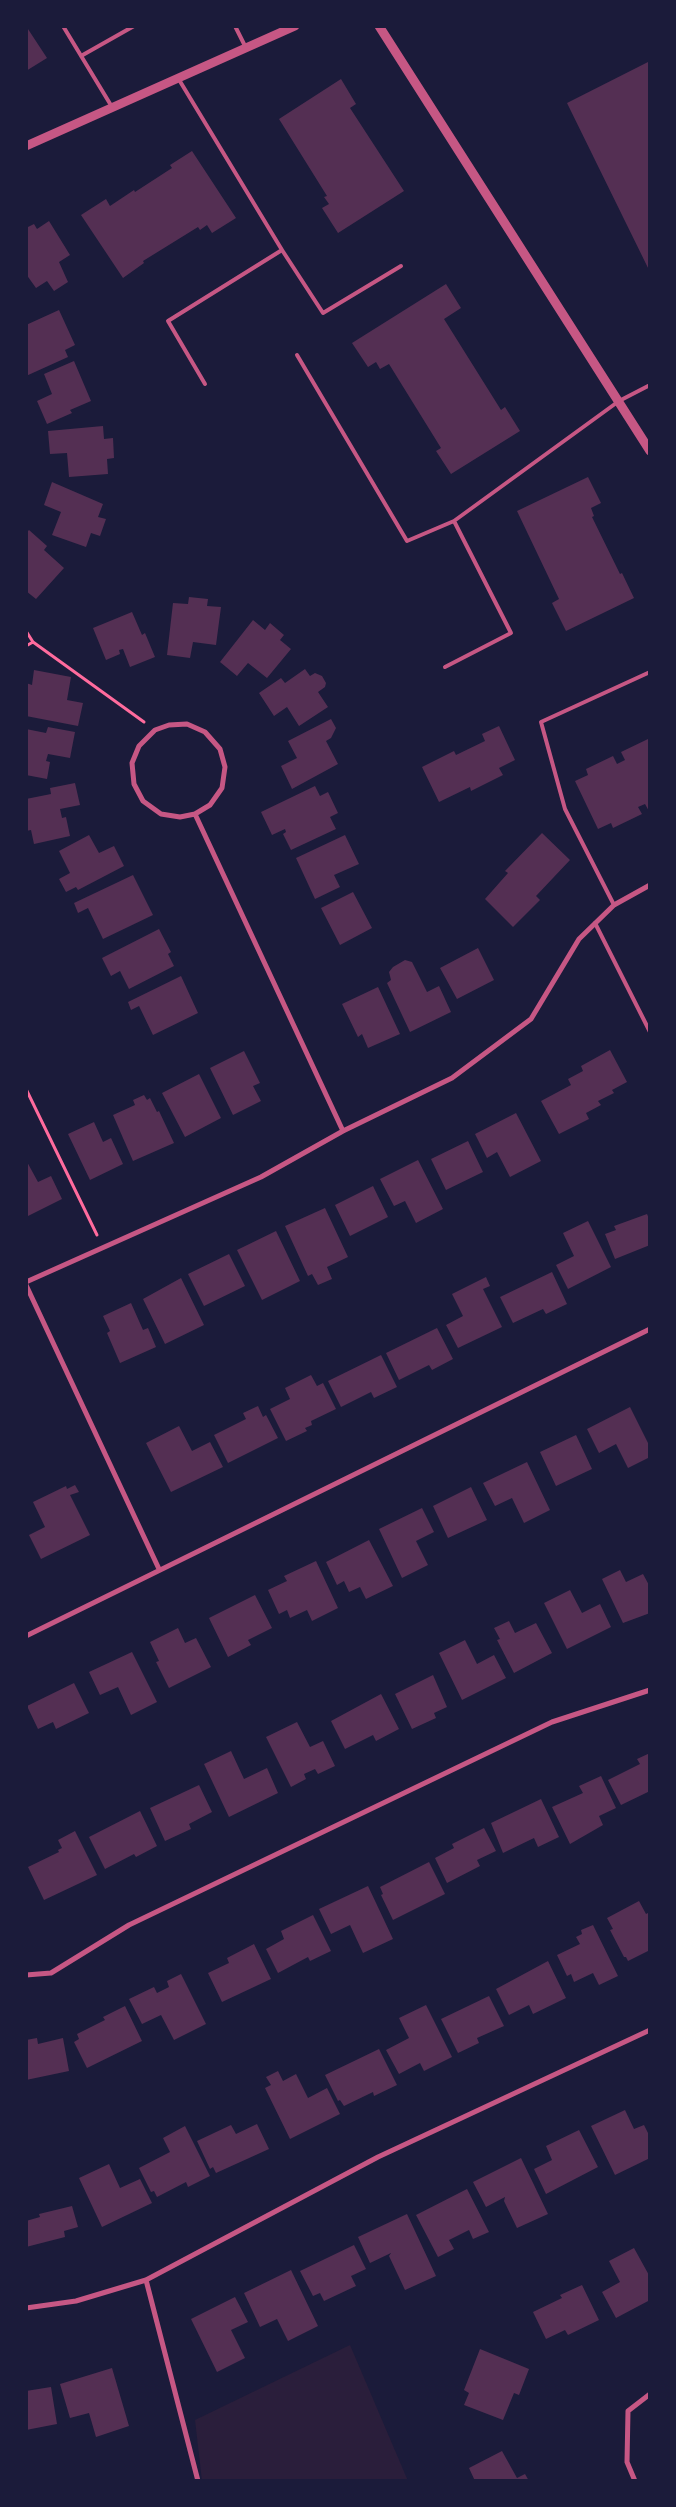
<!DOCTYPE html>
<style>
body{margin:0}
#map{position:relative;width:676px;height:2507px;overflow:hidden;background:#1b1b3a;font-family:"Space Grotesk",sans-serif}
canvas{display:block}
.frame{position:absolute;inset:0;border:28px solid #1b1b3a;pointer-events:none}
</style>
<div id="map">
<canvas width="676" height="2507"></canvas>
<div class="frame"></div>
</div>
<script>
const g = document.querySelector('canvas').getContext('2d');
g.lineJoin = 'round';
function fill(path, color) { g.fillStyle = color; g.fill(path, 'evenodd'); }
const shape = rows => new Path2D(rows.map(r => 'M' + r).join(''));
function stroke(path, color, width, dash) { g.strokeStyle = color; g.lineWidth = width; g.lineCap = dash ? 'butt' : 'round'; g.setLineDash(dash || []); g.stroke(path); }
fill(shape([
 [350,2345,408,2481,202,2481,195,2420]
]), '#2a1e3b');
fill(shape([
 [26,26,47,58,26,71],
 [650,61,650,272,567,103],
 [341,79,356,104,350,108,404,191,338,233,322,208,329,204,324,197,327,196,279,119],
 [192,151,236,218,212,233,207,225,200,230,198,227,143,261,144,263,123,278,81,215,106,199,110,206,134,190,135,192,172,168,170,165],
 [49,221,70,255,59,262,68,282,54,291,47,281,36,288,26,274,26,228,34,224,37,229],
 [446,284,461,308,444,319,501,410,505,407,520,431,451,474,436,451,441,448,389,364,380,369,376,362,368,367,352,343],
 [59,310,75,345,65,350,68,357,26,376,26,325],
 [74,361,91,401,70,410,72,413,47,424,37,401,52,394,44,374],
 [103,426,104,439,113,438,114,458,107,459,108,474,69,477,67,453,50,454,48,431],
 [588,477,601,503,591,508,594,516,592,517,620,574,622,573,634,598,566,631,552,603,559,599,517,511],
 [52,482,103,504,98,517,106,519,100,536,91,533,86,547,52,535,61,512,44,505],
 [29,530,47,546,44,550,64,568,36,599,26,591,26,533],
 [189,597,208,599,207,606,221,607,216,645,193,642,190,658,167,655,173,603,188,604],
 [132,612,142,635,145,633,155,657,130,667,123,649,119,650,120,654,106,660,93,628],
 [253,620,265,630,270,623,284,635,280,640,291,649,267,678,248,663,237,676,220,662],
 [305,669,310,676,315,673,322,676,326,683,325,687,318,692,328,707,299,726,287,707,274,716,259,693,281,678,285,683],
 [34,670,71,677,67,700,83,703,78,726,26,716,28,703,26,702,26,683,32,685],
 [331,719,336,728,331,738,326,741,338,764,292,789,281,766,297,758,288,741],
 [499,726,515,760,499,768,503,775,471,791,470,787,439,802,422,767,454,751,456,755,485,741,482,734],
 [48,727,75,732,70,758,48,754,46,761,50,762,47,779,26,775,26,729,46,733],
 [648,739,650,813,645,804,638,807,642,814,613,828,611,823,598,829,575,781,588,775,586,769,613,756,617,764,625,760,621,752],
 [75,783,80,805,60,809,62,818,66,817,70,836,34,844,31,830,26,831,26,799,51,794,50,788],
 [315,786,320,796,328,792,338,813,330,817,336,829,291,850,283,834,286,832,285,829,272,835,261,812],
 [542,833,570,860,536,896,540,900,513,927,485,899,508,873,505,871],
 [89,835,99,853,114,846,124,866,78,890,76,887,66,892,59,879,70,873,59,851],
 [345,835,359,864,334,875,340,887,315,899,296,858],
 [133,875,153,915,103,939,88,908,78,913,74,903],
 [353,892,372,928,340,945,321,908],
 [159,929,171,952,168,954,174,966,129,989,120,971,111,976,102,958],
 [478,948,494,980,457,999,440,968],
 [405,960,412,962,427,992,439,986,451,1012,410,1032,387,983,391,980,389,972,393,967],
 [181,976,198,1013,153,1035,139,1006,131,1010,128,1002],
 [378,987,400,1034,368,1048,362,1034,358,1037,342,1004],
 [610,1050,627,1082,612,1090,614,1093,598,1101,601,1105,586,1113,589,1119,559,1134,541,1101,571,1085,568,1079,583,1071,581,1066],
 [244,1051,260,1083,253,1086,261,1101,233,1115,210,1068],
 [199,1074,221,1118,185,1137,162,1093],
 [144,1095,147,1100,150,1098,157,1112,159,1111,174,1143,133,1161,113,1115,135,1105,133,1100],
 [516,1113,541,1161,510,1177,497,1152,487,1158,475,1134],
 [94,1122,103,1142,111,1138,123,1164,90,1180,68,1134],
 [468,1141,483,1172,446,1190,431,1159],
 [26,1160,38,1182,51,1176,62,1199,26,1217],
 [418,1160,443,1209,416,1223,405,1201,394,1206,380,1179],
 [373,1186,388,1217,350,1236,335,1205],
 [325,1208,348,1257,327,1267,332,1279,318,1285,312,1274,308,1276,285,1226],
 [647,1214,650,1221,650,1245,615,1259,605,1234,616,1230,614,1226],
 [588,1221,611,1267,568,1289,556,1265,574,1256,563,1233],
 [276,1231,300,1281,262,1300,237,1250],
 [229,1254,245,1286,204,1306,188,1274],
 [552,1272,567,1304,546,1314,543,1309,513,1323,500,1297],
 [486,1277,490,1286,483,1289,502,1327,458,1348,446,1325,463,1316,452,1294],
 [181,1278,204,1325,165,1344,143,1299],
 [131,1303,143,1330,148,1328,156,1347,120,1363,107,1333,110,1331,103,1316],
 [437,1328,453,1359,432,1370,429,1365,399,1380,386,1353],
 [381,1355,397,1387,374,1398,371,1392,341,1407,328,1381],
 [311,1375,317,1386,323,1383,336,1409,311,1421,312,1425,305,1428,307,1431,286,1441,270,1409,290,1399,285,1388],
 [258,1406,263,1417,266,1415,278,1438,228,1463,214,1435,246,1419,243,1413],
 [630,1407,650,1447,650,1457,628,1468,616,1444,599,1453,587,1429],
 [179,1426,192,1451,210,1442,223,1467,171,1492,146,1443],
 [576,1435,592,1469,556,1486,540,1452],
 [527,1462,550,1510,524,1523,512,1498,495,1506,483,1483],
 [75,1485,79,1492,70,1495,90,1535,41,1559,29,1535,45,1527,33,1502,66,1486,67,1489],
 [471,1487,487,1520,448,1538,433,1506],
 [422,1508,434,1532,416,1541,428,1565,402,1578,379,1529],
 [369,1540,393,1586,366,1599,360,1587,349,1592,344,1581,337,1585,326,1562],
 [316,1561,338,1608,312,1621,307,1610,290,1618,287,1610,279,1614,268,1590,287,1581,284,1576],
 [620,1570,626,1582,643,1574,650,1587,650,1613,623,1623,602,1579],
 [570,1590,582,1613,600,1604,611,1627,567,1649,544,1603],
 [255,1595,272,1628,248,1640,251,1645,228,1657,209,1618],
 [509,1621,515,1633,536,1623,552,1653,514,1673,497,1640,500,1639,494,1628],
 [178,1628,185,1643,196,1638,211,1667,169,1688,156,1662,159,1661,150,1642],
 [465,1640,477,1664,494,1655,506,1678,462,1700,439,1653],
 [132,1652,157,1702,131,1715,118,1687,100,1695,89,1672],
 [433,1675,447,1707,434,1713,436,1718,412,1729,395,1694],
 [74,1683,89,1713,56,1729,53,1722,38,1729,27,1706],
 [381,1694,399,1729,376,1741,373,1735,345,1749,331,1721],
 [297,1722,310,1747,323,1741,335,1766,318,1774,315,1769,304,1774,306,1779,291,1787,266,1737],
 [231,1751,244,1779,267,1768,278,1793,229,1817,204,1764],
 [650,1753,650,1791,621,1805,608,1780,640,1764,637,1759],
 [601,1776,616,1808,599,1816,603,1825,570,1844,552,1807,583,1793,579,1786],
 [199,1785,212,1812,189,1824,191,1829,165,1841,150,1808],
 [541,1799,559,1837,538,1847,534,1838,503,1853,491,1823],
 [140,1811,157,1846,136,1857,134,1854,105,1869,89,1837],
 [484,1828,496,1851,477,1860,480,1866,447,1883,435,1858,454,1848,452,1844],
 [75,1831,97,1875,44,1900,28,1867,59,1852,58,1850,62,1848,58,1840],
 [429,1862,445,1894,393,1920,381,1895,383,1894,380,1887],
 [368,1886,393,1939,363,1953,350,1925,331,1934,319,1909],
 [639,1901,646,1914,650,1912,650,1950,628,1961,626,1957,624,1957,610,1930,613,1929,607,1918],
 [313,1915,331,1951,310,1961,308,1957,278,1973,266,1949,284,1939,281,1931],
 [593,1925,618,1976,599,1985,593,1973,574,1982,571,1974,567,1976,557,1955,580,1944,576,1937,582,1934,581,1930],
 [254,1944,271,1979,222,2002,208,1973,229,1963,227,1958],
 [548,1961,566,1998,533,2014,529,2005,509,2015,496,1989],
 [181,1974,206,2024,174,2040,161,2015,142,2024,129,1999,154,1987,157,1993,169,1987,167,1981],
 [489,1996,504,2026,477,2038,479,2043,458,2053,441,2019],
 [426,2005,452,2057,424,2071,420,2063,399,2074,386,2050,409,2038,399,2018],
 [125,2006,142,2041,87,2068,74,2042,79,2039,77,2034,105,2020,103,2017],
 [37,2038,38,2044,63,2038,69,2071,26,2080,26,2040],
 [379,2049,397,2085,374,2096,373,2092,344,2106,340,2100,338,2101,325,2075],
 [278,2071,283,2081,296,2074,308,2098,327,2088,340,2114,290,2139,265,2088,271,2085,266,2077],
 [625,2110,634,2129,644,2125,650,2137,650,2158,615,2175,591,2126],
 [257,2124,269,2149,216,2173,213,2167,210,2169,197,2141,231,2125,236,2134],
 [185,2126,210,2176,188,2187,186,2182,157,2197,154,2191,151,2192,139,2168,170,2152,163,2138],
 [579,2130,598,2167,546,2194,534,2169,552,2160,546,2146],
 [521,2158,548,2214,517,2228,504,2201,505,2197,486,2207,473,2182],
 [109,2164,120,2188,140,2179,152,2203,102,2227,79,2178],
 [467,2189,489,2232,473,2239,469,2230,449,2240,454,2249,438,2257,416,2215],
 [72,2206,78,2227,64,2231,65,2237,26,2247,26,2221,40,2217,39,2214],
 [407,2214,436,2276,405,2290,389,2256,391,2253,370,2263,358,2237],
 [354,2245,366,2269,351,2276,356,2286,324,2301,320,2293,313,2296,300,2271],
 [634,2248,650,2277,650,2300,616,2318,602,2292,620,2282,609,2261],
 [291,2270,318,2326,288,2341,277,2319,260,2327,244,2293],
 [582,2285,599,2320,568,2335,565,2330,546,2339,533,2312,562,2298,560,2295],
 [235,2297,248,2322,231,2330,245,2358,217,2372,191,2319],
 [480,2349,529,2369,519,2395,514,2393,503,2420,464,2405,469,2393,464,2390],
 [112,2368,129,2426,96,2437,89,2413,70,2418,60,2384],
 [51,2387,57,2424,26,2430,26,2391],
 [502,2451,517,2478,525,2474,529,2481,475,2481,469,2468]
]), '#542f53');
stroke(shape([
 [26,631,33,642],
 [26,646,33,642,144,722],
 [26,1089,97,1235]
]), '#ff6b9d', 3);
stroke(shape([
 [63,26,112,107],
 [235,26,246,48],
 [81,56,134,26],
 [178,78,282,250,168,321,205,384],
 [282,250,323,313,401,266],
 [297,355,407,541,454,521,619,401,650,385],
 [445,667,511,633,454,521],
 [614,905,565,809,541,722,650,672],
 [595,923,650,1032]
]), '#c65784', 4);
stroke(shape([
 [195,814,210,805,222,788,225,767,220,749,205,732,187,724,169,725,155,730,139,746,132,763,134,784,143,801,161,814,180,817,195,814,343,1131],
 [26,1282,261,1177,343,1131,452,1078,531,1019,579,939,614,905,650,885],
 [26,1285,159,1569],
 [26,1636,650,1329],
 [26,1975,51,1973,129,1925,552,1722,650,1690],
 [146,2280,198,2481],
 [26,2308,76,2301,146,2280,378,2157,650,2030],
 [635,2481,627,2462,628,2411,650,2394]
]), '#c65784', 5);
stroke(shape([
 [379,26,650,451],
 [26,146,295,26]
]), '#c65784', 9);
</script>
